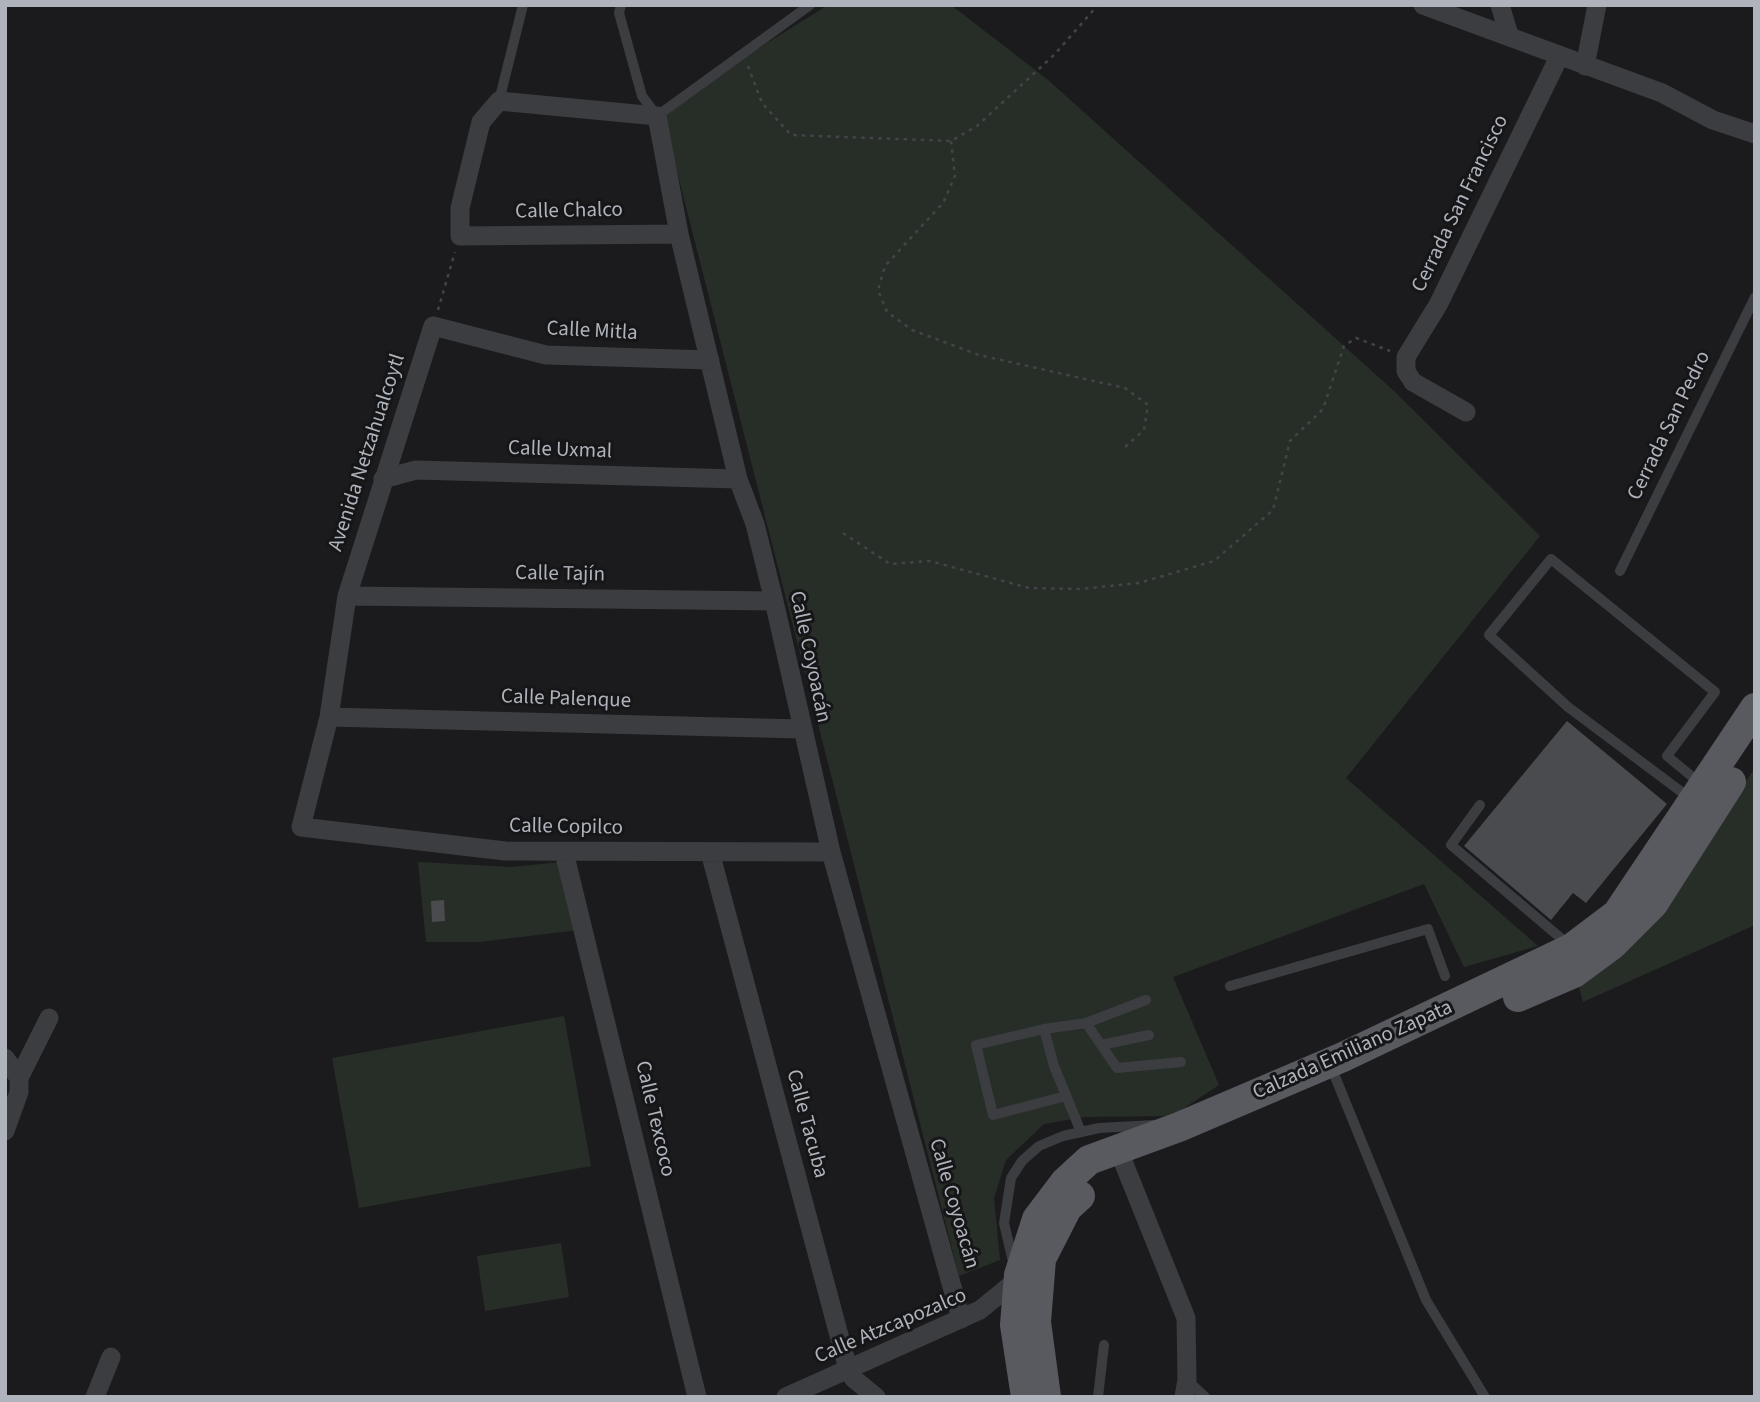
<!DOCTYPE html>
<meta charset="utf-8">
<style>
body{margin:0}
#map{position:relative;width:1760px;height:1402px;overflow:hidden;background:#1b1b1d;font-family:"Source Sans 3",sans-serif}
canvas{display:block}
.frame{position:absolute;inset:0;border:7px solid #afb3bb;pointer-events:none}
</style>
<div id="map">
<canvas width="1760" height="1402"></canvas>
<div class="frame"></div>
</div>
<script>
const g = document.querySelector('canvas').getContext('2d');
g.lineJoin = 'round';
function fill(path, color) { g.fillStyle = color; g.fill(path, 'evenodd'); }
const shape = rows => new Path2D(rows.map(r => 'M' + r).join(''));
function stroke(path, color, width, dash) { g.strokeStyle = color; g.lineWidth = width; g.lineCap = dash ? 'butt' : 'round'; g.setLineDash(dash || []); g.stroke(path); }
function write(font, color, halo, rows, align = 'center') {
  g.font = font + ' "Source Sans 3",sans-serif'; g.lineWidth = 6; g.setLineDash([]); g.textBaseline = 'middle'; g.strokeStyle = halo; g.fillStyle = color; for (const [text, x, y, turn = 0] of rows) {
    g.save(); g.translate(x, y); g.rotate((+turn || 0) * Math.PI / 180); g.textAlign = isNaN(turn) ? turn : align; if (halo) g.strokeText(text, 0, 0); g.fillText(text, 0, 0); g.restore();
  }
}
fill(shape([
 [828,5,951,5,1047,79,1394,391,1540,536,1346,778,1538,946,1464,967,1424,884,1173,977,1219,1085,1172,1116,1085,1117,1044,1124,1006,1160,994,1198,1000,1260,959,1276,661,109],
 [1755,768,1755,925,1583,1002,1579,987,1659,908],
 [418,862,511,867,562,862,579,930,479,942,426,942],
 [564,1016,591,1166,359,1208,332,1058],
 [561,1243,569,1297,485,1311,477,1256]
]), '#272e28');
fill(shape([
 [1567,721,1667,804,1586,903,1573,893,1551,920,1464,846],
 [444,900,445,921,432,922,431,901]
]), '#4a4b4f');
stroke(shape([
 [748,66,762,103,791,135,951,141,977,126,1054,55,1098,5],
 [951,141,955,176,943,203,885,266,878,290,887,312,912,330,979,355,1125,388,1148,405,1144,430,1124,448],
 [438,310,455,252],
 [843,533,890,564,930,561,1029,588,1081,589,1139,583,1214,561,1273,510,1290,441,1323,409,1344,346,1356,338,1390,351]
]), '#424448', 2.5, [3.5, 5]);
stroke(shape([
 [621,5,619,13,642,96,657,116,810,5],
 [499,101,523,5],
 [1620,571,1755,297],
 [1691,799,1568,707,1489,635,1551,559,1715,692,1667,756,1701,784],
 [1480,805,1451,845,1569,945],
 [1230,986,1428,929,1445,976],
 [1086,1023,1117,1068,1181,1062],
 [1044,1029,976,1045,993,1115,1066,1096],
 [1101,1045,1149,1035],
 [1334,1074,1426,1300,1485,1397],
 [1081,1132,1054,1066,1044,1029,1086,1023,1146,1000],
 [1014,1266,1004,1223,1011,1178,1022,1161,1039,1146,1063,1136,1099,1128,1154,1125],
 [1187,1380,1205,1397],
 [1098,1397,1104,1345]
]), '#3c3d41', 10);
stroke(shape([
 [1423,5,1662,93,1713,120,1755,134],
 [1500,5,1509,35],
 [1585,66,1597,5],
 [679,234,460,236,460,208,481,122,499,101,657,116,679,234,738,479,755,524,774,601,831,852,961,1319],
 [710,360,546,355,433,326,347,596,329,717,301,827,505,851,831,852],
 [1466,412,1413,382,1406,371,1406,357,1438,305,1559,57],
 [383,479,416,470,738,479],
 [347,596,774,601],
 [329,717,801,729],
 [564,852,697,1397],
 [710,852,848,1369,854,1379,876,1397],
 [5,1058,19,1078],
 [5,1131,19,1092,19,1078,49,1018],
 [1118,1149,1186,1318,1187,1380,1184,1397],
 [95,1397,111,1357],
 [786,1397,980,1310,1018,1279]
]), '#3c3d41', 19);
stroke(shape([
 [1518,997,1574,973,1612,945,1653,904,1731,782],
 [1026,1397,1015,1325,1019,1275,1037,1219,1065,1182,1089,1160,1179,1127,1343,1057,1572,948,1617,914,1755,708],
 [1046,1397,1036,1322,1041,1259,1067,1208,1080,1196]
]), '#585a60', 30);
write('21px', '#afb3bb', '#161618', [
 ["Cerrada San Francisco",1461,204,-64],
 ["Calle Chalco",569,212,-1],
 ["Calle Mitla",592,332,3],
 ["Cerrada San Pedro",1670,426,-64],
 ["Calle Uxmal",560,451,2],
 ["Avenida Netzahualcoytl",368,453,-72],
 ["Calle Tajín",560,575,1],
 ["Calle Coyoacán",809,657,78],
 ["Calle Palenque",566,700,2],
 ["Calle Copilco",566,828,1],
 ["Calzada Emiliano Zapata",1353,1051,-24],
 ["Calle Texcoco",654,1119,77],
 ["Calle Tacuba",806,1124,75],
 ["Calle Coyoacán",953,1204,74],
 ["Calle Atzcapozalco",891,1327,-23]
]);
</script>
